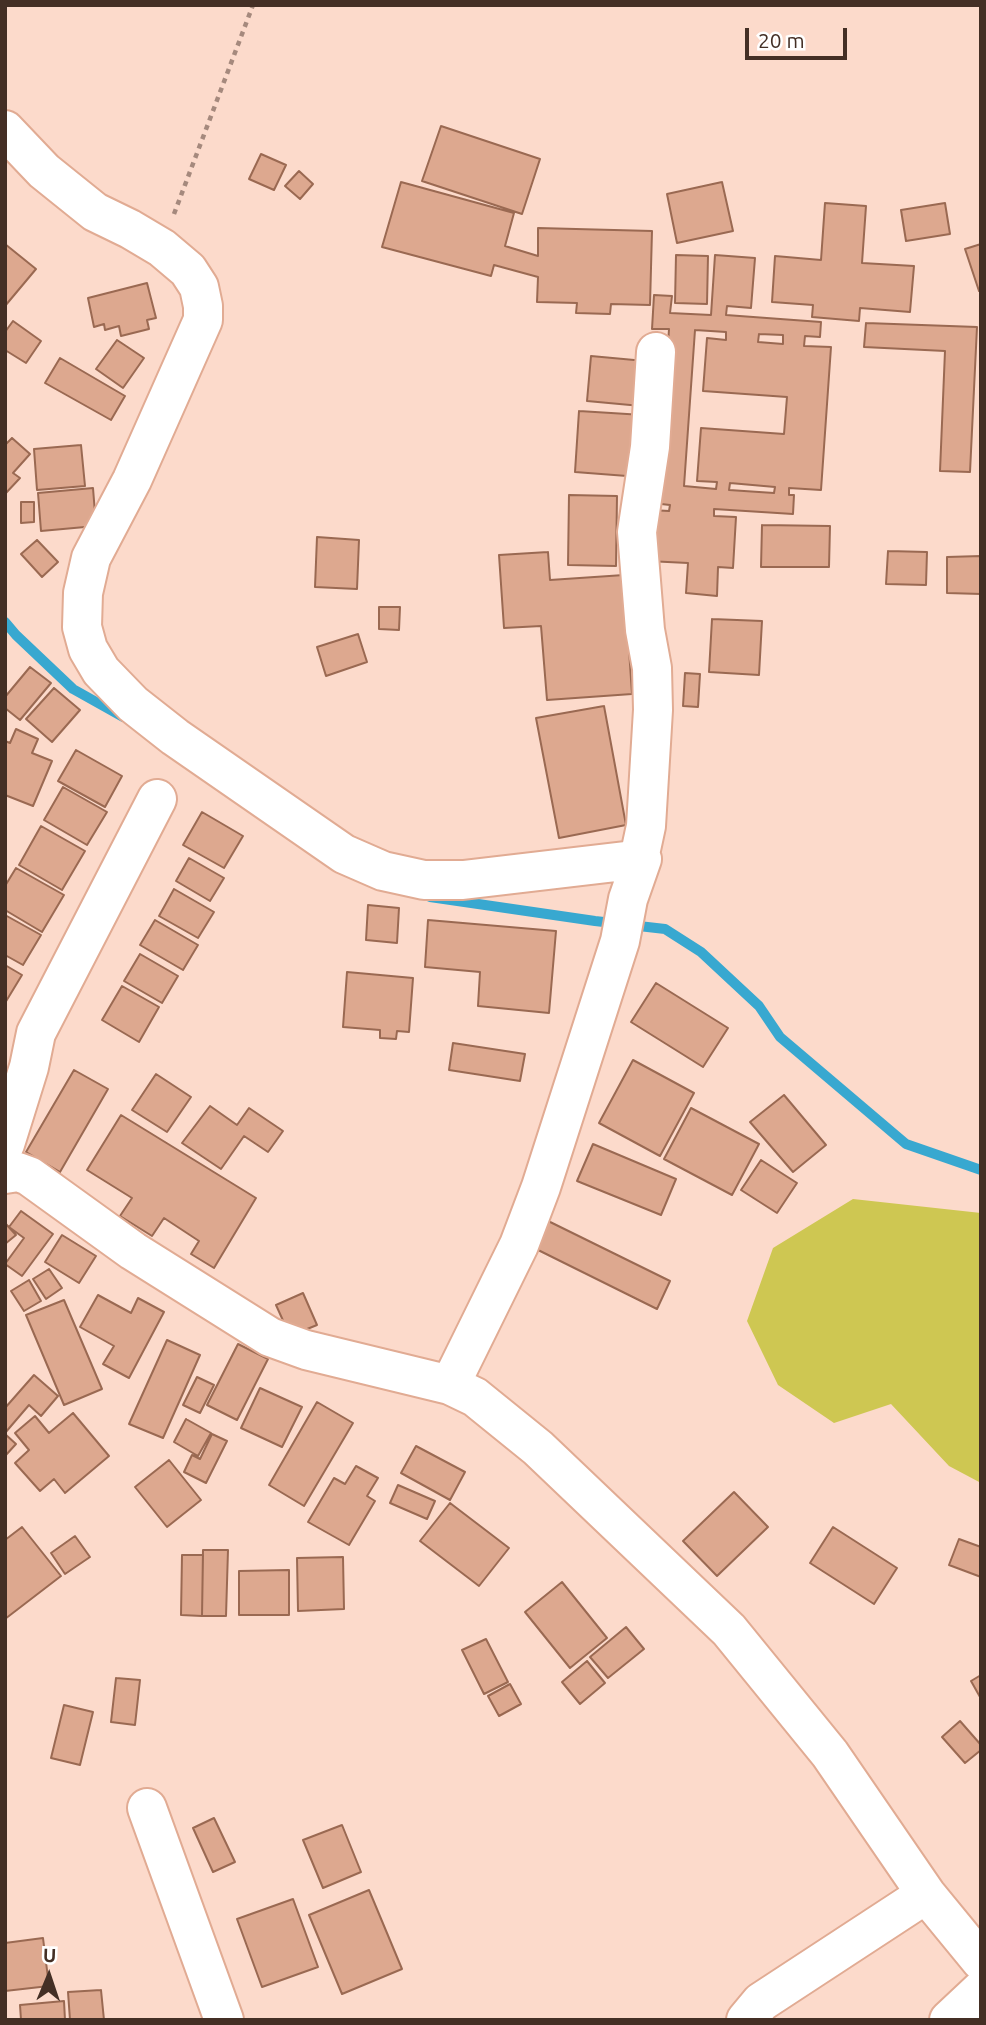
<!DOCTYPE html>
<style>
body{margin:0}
#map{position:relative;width:986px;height:2025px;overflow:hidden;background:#fcdacb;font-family:Ubuntu,sans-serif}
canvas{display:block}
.frame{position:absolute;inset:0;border:7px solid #442f25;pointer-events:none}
.north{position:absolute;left:14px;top:1941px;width:70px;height:70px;-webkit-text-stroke:5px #fff;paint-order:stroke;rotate:2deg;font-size:19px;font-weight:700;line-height:28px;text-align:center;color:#442f25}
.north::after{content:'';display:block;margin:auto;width:24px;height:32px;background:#442f25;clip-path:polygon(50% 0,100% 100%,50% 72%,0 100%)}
.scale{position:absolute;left:745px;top:28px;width:102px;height:32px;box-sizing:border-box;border:4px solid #442f25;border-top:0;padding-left:9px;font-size:21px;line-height:24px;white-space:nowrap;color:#442f25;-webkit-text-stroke:5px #fff;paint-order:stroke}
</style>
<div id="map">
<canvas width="986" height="2025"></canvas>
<div class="frame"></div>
<div class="north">U</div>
<div class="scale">20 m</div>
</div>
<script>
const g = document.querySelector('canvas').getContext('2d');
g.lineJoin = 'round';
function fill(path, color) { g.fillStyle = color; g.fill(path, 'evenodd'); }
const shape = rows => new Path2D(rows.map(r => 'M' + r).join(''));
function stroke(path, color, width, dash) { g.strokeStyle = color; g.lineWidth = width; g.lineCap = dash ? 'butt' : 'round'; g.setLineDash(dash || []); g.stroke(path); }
fill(shape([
 [853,1199,981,1213,981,1483,949,1466,891,1404,834,1423,778,1385,747,1321,773,1248]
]), '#cec752');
stroke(shape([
 [5,622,16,635,73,689,123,717],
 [430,897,595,921,665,929,701,952,759,1006,780,1037,906,1144,981,1170]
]), '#38a8d0', 10);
const building = shape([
 [441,126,540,159,522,214,422,181,441,126],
 [261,154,286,165,274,190,249,179,261,154],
 [299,171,313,184,300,199,285,186,299,171],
 [401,182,514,213,505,246,538,256,538,228,652,231,650,305,611,304,610,314,576,313,577,303,537,302,538,277,494,265,491,276,382,247,401,182],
 [722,182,733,231,677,243,667,194,722,182],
 [825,203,866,206,862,263,914,266,910,312,860,308,859,321,812,317,813,305,772,302,775,256,821,260,825,203],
 [945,203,950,234,906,241,901,210,945,203],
 [5,244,36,269,5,306,5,244],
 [981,244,981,290,979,291,965,249,981,244],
 [676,255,708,256,707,304,675,303,676,255],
 [715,255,755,258,751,308,727,306,726,315,821,322,820,337,805,336,804,346,831,347,821,490,789,488,789,495,794,495,793,514,714,509,714,516,736,517,733,568,718,567,717,596,686,593,688,563,647,561,651,510,669,511,670,505,652,503,659,484,669,329,652,329,654,295,672,296,670,313,711,315,715,255],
 [695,330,726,332,726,340,707,338,703,391,787,397,784,434,701,428,697,481,717,482,716,489,684,486,695,330],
 [759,334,783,335,783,344,758,342,759,334],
 [730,483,775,487,774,493,729,490,730,483],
 [147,283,156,318,147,320,149,329,121,336,119,326,105,330,104,324,94,327,88,298,147,283],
 [13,321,41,341,26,363,5,350,5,332,13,321],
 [866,323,977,327,970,472,940,471,945,351,864,347,866,323],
 [117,340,144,358,123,388,96,369,117,340],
 [591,356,645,361,641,406,587,401,591,356],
 [60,358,125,396,111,420,45,383,60,358],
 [579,411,643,415,640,477,575,472,579,411],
 [12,438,30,454,13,473,20,478,5,494,5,445,12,438],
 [81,445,85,486,37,490,34,449,81,445],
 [93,488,96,526,41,531,38,493,93,488],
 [569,495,617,496,616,566,568,565,569,495],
 [21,502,34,502,34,522,21,523,21,502],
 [762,525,830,526,829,567,761,567,762,525],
 [317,537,359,540,357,589,315,587,317,537],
 [37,540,58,562,42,577,21,554,37,540],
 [888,551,927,552,926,585,886,584,888,551],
 [548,552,550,580,624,575,632,694,547,700,541,626,504,628,499,555,548,552],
 [981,556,981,594,947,593,947,557,981,556],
 [379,607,400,607,399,630,379,629,379,607],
 [712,619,762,621,759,675,709,672,712,619],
 [358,634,367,662,326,676,317,647,358,634],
 [30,667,51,683,20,720,5,708,5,697,30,667],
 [685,673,700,674,698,707,683,706,685,673],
 [54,688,80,710,52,742,26,719,54,688],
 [604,706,626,825,559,838,536,718,604,706],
 [16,729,38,739,32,753,52,761,33,806,5,795,5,741,10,743,16,729],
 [76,750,122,776,105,807,58,781,76,750],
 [63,787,107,812,87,845,44,820,63,787],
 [202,812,243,836,224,868,183,845,202,812],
 [41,826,85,851,62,890,19,865,41,826],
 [189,858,224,878,210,901,176,881,189,858],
 [16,868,64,895,42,932,5,910,5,886,16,868],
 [174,889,214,912,198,938,159,916,174,889],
 [368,905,399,908,397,943,366,940,368,905],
 [5,915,41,935,23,965,5,955,5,915],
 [155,920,198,945,183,970,140,945,155,920],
 [428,920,556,931,549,1013,478,1006,480,972,425,967,428,920],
 [140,954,178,976,162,1003,124,981,140,954],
 [5,965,22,975,5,1003,5,965],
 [347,972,413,978,409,1032,397,1031,396,1039,380,1038,380,1030,343,1027,347,972],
 [656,983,728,1028,703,1067,631,1022,656,983],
 [122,986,159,1007,139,1042,102,1020,122,986],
 [453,1043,525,1054,520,1081,449,1070,453,1043],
 [633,1060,694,1093,660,1156,599,1123,633,1060],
 [74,1070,108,1089,60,1172,26,1152,74,1070],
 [156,1074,191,1097,167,1132,132,1110,156,1074],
 [784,1095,826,1145,793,1172,750,1122,784,1095],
 [210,1106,237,1125,249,1108,283,1131,268,1152,244,1136,221,1169,182,1143,210,1106],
 [691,1108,759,1144,732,1195,664,1159,691,1108],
 [121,1115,256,1198,214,1268,191,1254,199,1241,164,1218,152,1236,120,1216,132,1198,87,1170,121,1115],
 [593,1144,676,1179,661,1215,577,1181,593,1144],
 [761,1160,797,1183,777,1213,741,1190,761,1160],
 [21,1211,53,1234,22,1276,5,1264,24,1238,9,1227,21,1211],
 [540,1217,670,1281,657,1309,526,1244,540,1217],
 [5,1223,16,1235,5,1244,5,1223],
 [62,1235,96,1256,79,1283,45,1262,62,1235],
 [49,1269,62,1288,46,1299,33,1279,49,1269],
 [29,1280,41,1301,24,1311,11,1291,29,1280],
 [303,1293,317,1325,290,1336,276,1305,303,1293],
 [98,1295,131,1313,138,1298,164,1312,129,1378,103,1364,114,1346,80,1327,98,1295],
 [64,1300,102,1389,64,1405,26,1315,64,1300],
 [167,1340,200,1355,163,1438,129,1424,167,1340],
 [238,1344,268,1359,237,1420,207,1405,238,1344],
 [34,1375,58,1396,41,1416,29,1405,5,1433,5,1408,34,1375],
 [197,1377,214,1385,200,1413,183,1405,197,1377],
 [260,1388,302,1407,282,1447,241,1428,260,1388],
 [317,1402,353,1423,304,1506,269,1485,317,1402],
 [73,1413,109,1456,65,1493,54,1479,40,1491,15,1463,29,1450,15,1433,35,1416,49,1433,73,1413],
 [186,1419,211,1433,198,1456,174,1442,186,1419],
 [5,1434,16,1444,5,1456,5,1434],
 [212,1434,227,1441,206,1483,184,1472,192,1455,200,1459,212,1434],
 [416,1446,465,1472,450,1500,401,1473,416,1446],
 [169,1460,201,1500,167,1527,135,1487,169,1460],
 [356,1466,378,1478,367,1496,375,1501,349,1545,308,1522,334,1478,345,1484,356,1466],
 [398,1485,435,1501,427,1519,390,1503,398,1485],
 [734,1492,768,1527,717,1576,683,1541,734,1492],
 [450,1503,509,1548,479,1586,420,1541,450,1503],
 [22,1527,61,1576,5,1619,5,1540,22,1527],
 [833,1527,897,1568,874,1604,810,1563,833,1527],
 [75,1536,90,1557,65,1574,51,1553,75,1536],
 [959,1539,981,1547,981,1577,949,1565,959,1539],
 [203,1550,228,1550,226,1616,202,1616,203,1550],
 [182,1555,203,1555,202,1616,181,1615,182,1555],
 [343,1557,344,1609,298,1611,297,1558,343,1557],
 [289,1570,289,1615,239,1615,239,1571,289,1570],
 [562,1582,607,1638,570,1668,525,1612,562,1582],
 [626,1627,644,1649,608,1678,590,1657,626,1627],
 [486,1639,508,1682,484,1694,462,1650,486,1639],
 [587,1661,605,1683,580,1704,562,1682,587,1661],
 [981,1675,981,1696,980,1697,971,1681,981,1675],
 [116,1678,140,1680,135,1725,111,1722,116,1678],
 [510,1684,521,1704,499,1716,488,1696,510,1684],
 [64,1705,93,1712,80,1765,51,1758,64,1705],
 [960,1721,981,1745,981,1750,965,1763,942,1737,960,1721],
 [214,1818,235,1862,213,1872,193,1828,214,1818],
 [342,1825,361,1872,323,1888,303,1840,342,1825],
 [369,1890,402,1969,342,1994,309,1915,369,1890],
 [293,1899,318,1967,262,1987,237,1919,293,1899],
 [43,1938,49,1986,5,1991,5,1943,43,1938],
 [101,1990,104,2020,70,2020,68,1992,101,1990],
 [64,2001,65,2020,21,2020,20,2005,64,2001]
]);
fill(building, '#dda88f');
stroke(building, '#9a6952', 2);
const minor = shape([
 [5,130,44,171,95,212,130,229,162,248,188,270,199,287,203,306,203,320,132,480,91,558,83,593,82,627,88,649,101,671,133,704,175,737,344,854,383,871,424,880,463,880,642,859],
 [5,1144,29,1067,36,1033,157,799],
 [5,1174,18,1172,29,1176,133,1251,270,1337,306,1350,450,1385,475,1397,538,1448,729,1630,830,1754,926,1894,981,1961],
 [450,1385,519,1245,541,1187,620,941,628,899,642,859,640,854,646,826,653,710,652,668,645,630,637,532,650,447,656,352],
 [147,1808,224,2020],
 [746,2020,761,2002,926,1894],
 [949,2020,981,1990]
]);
stroke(minor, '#e1ab93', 42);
stroke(shape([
 [174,214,253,5]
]), '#a5897d', 4.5, [5, 5]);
stroke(minor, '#fff', 38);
</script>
